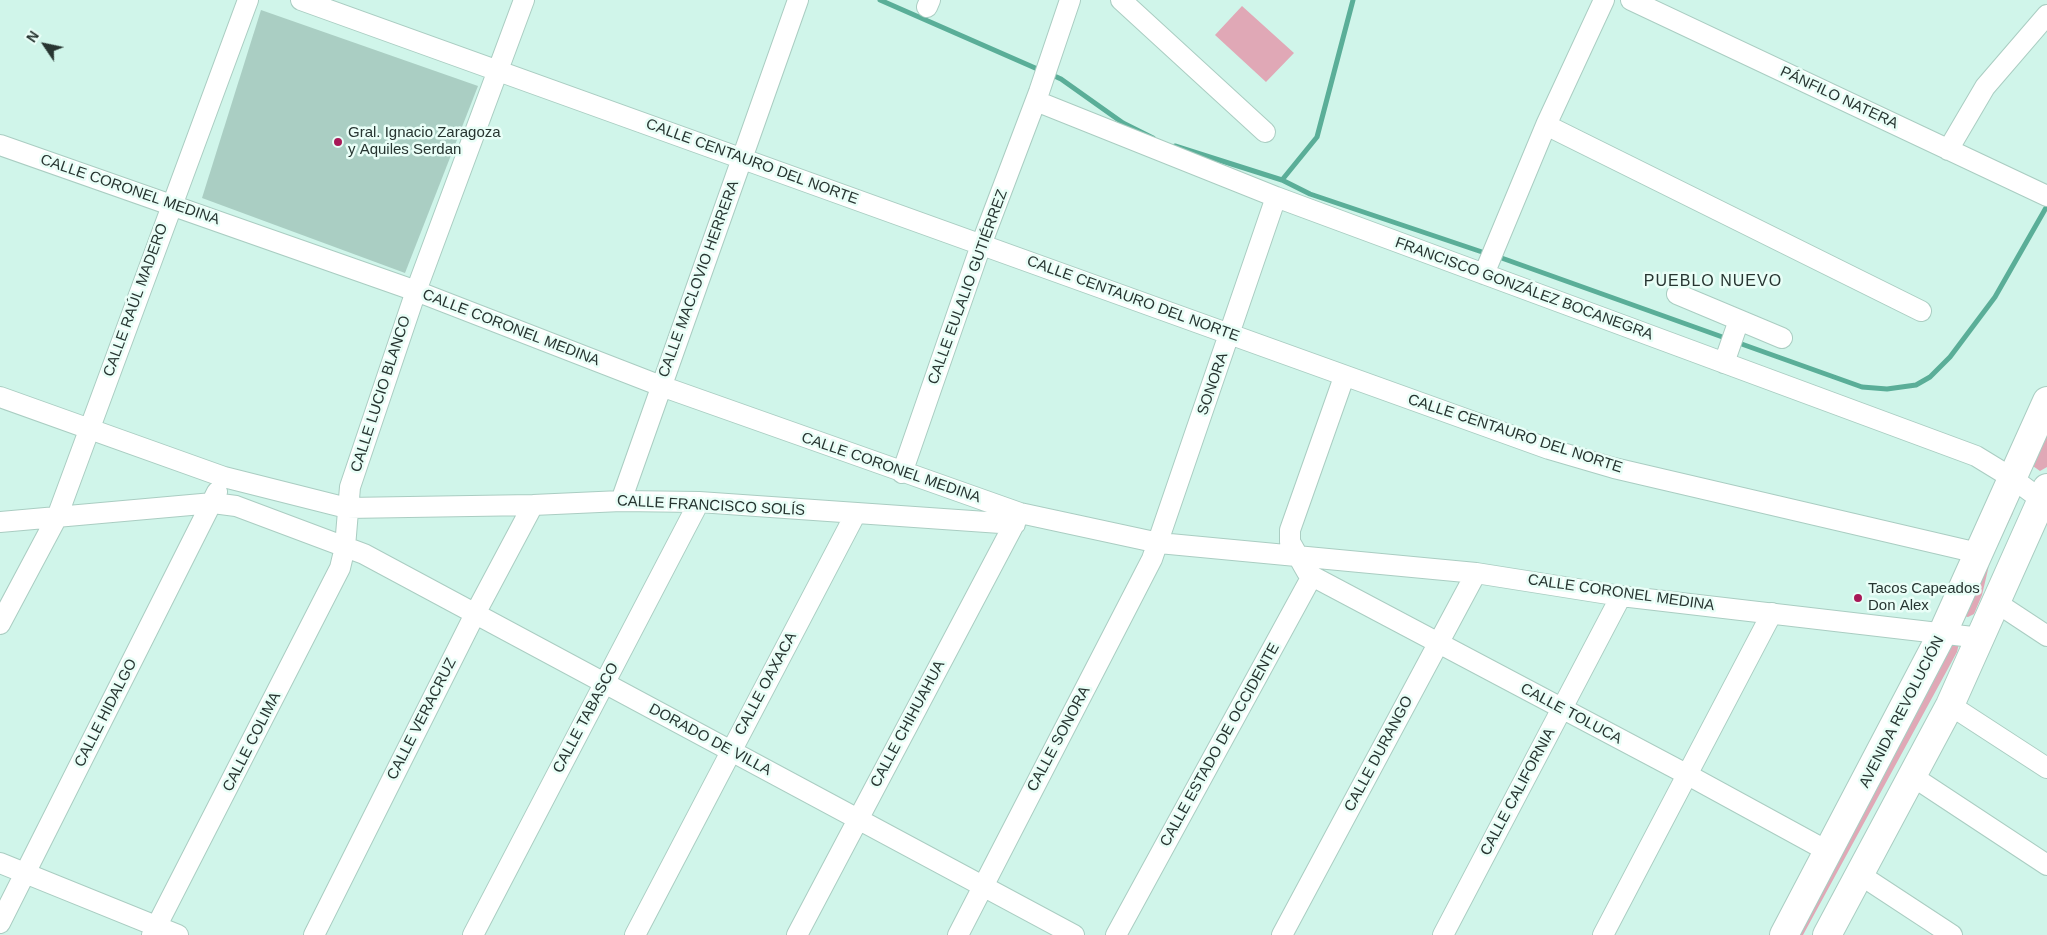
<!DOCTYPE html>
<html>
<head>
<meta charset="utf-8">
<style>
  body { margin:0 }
  #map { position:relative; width:2047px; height:935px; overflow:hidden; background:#d0f5ea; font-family:Helvetica,sans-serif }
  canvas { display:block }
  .north { position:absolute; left:20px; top:20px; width:50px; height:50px; -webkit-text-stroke:4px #e9fef7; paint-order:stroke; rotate:304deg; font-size:14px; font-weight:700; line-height:20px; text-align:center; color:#273531 }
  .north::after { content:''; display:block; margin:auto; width:18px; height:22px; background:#273531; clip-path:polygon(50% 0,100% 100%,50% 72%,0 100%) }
</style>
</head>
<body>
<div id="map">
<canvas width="2047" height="935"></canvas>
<div class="north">N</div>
</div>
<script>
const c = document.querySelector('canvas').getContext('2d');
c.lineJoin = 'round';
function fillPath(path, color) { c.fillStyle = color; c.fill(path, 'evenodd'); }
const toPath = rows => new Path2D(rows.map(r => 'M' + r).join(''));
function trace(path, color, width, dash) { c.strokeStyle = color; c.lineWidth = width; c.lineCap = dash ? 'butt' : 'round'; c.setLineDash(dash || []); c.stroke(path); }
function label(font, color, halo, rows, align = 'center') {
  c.font = font + ' Helvetica,sans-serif'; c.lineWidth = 5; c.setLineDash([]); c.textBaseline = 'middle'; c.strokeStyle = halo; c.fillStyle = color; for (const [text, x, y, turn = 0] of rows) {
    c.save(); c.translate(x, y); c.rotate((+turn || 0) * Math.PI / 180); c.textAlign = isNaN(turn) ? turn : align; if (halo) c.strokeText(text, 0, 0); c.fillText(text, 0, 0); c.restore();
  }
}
const green = toPath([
  [1242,6,1294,53,1266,82,1215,35],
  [2047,426,2047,467,2040,471,2030,464],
  [2014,504,2013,513,1990,561,1982,595,1974,614,1968,617,1963,616],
  [1946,643,1959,643,1957,652,1803,935,1788,935]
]);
const stream = toPath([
  [880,0,1042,71],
  [1050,74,1061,79,1123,123,1153,138],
  [1175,146,1282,180,1317,137,1353,0],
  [1282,180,1310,194,1488,254],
  [1496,256,1728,339],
  [1736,342,1862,387,1887,389,1916,385,1930,377,1950,357,1995,297,2047,206]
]);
const building = toPath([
  [261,10,478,86,405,273,202,198]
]);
const street = toPath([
  [301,0,1549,449,1614,468,1978,553],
  [1121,0,1265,132],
  [1631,0,2047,196],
  [927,7,930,0],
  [1036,101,1276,197,1976,456,2012,478,2047,504],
  [1546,125,1921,311],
  [0,145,416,291,661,386,1020,513,1159,543,1476,573,1621,596,1981,638],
  [1948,150,1985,87,2047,15],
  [1484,274,1546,125,1604,0],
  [1677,294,1782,338],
  [1724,363,1739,320],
  [0,397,224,477,347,508,533,505,621,501,699,502,1015,524],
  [902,473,981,245,1039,92,1070,0],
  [621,501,798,0],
  [0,522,213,503,236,506,364,554,1074,935],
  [1312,576,1688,775,1829,852],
  [1997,603,2047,636],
  [0,624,57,517,248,0],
  [1950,705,2047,768],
  [1912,776,2047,865],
  [0,863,178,935],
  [1859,874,1952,935],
  [0,923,217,492],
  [152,935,340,568,345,547,350,487,416,291,524,0],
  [314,935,476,612,533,505],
  [473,935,699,502],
  [635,935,856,513],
  [797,935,1020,513],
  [958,935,1152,559,1276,197],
  [1116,935,1312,576,1307,572,1290,542,1290,530,1344,377],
  [1282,935,1476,573],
  [1443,935,1621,596],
  [1603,935,1772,613]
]);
const secondary = toPath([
  [1784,935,1943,632,2047,401],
  [1827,935,1950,705,2047,488]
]);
const markers = [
  [338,142,5,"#a81857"],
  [1858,598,5,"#a81857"]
];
const streetNames = [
  ["PÁNFILO NATERA",1839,98,25],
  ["CALLE CENTAURO DEL NORTE",752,162,20],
  ["CALLE CORONEL MEDINA",130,190,19],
  ["CALLE MACLOVIO HERRERA",699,279,-70],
  ["CALLE EULALIO GUTIÉRREZ",968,287,-70],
  ["FRANCISCO GONZÁLEZ BOCANEGRA",1524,289,20],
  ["CALLE CENTAURO DEL NORTE",1133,299,20],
  ["CALLE RAÚL MADERO",136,300,-70],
  ["CALLE CORONEL MEDINA",511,328,21],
  ["SONORA",1213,384,-71],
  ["CALLE LUCIO BLANCO",381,394,-72],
  ["CALLE CENTAURO DEL NORTE",1515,434,18],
  ["CALLE CORONEL MEDINA",891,468,19],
  ["CALLE FRANCISCO SOLÍS",711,506,3],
  ["CALLE CORONEL MEDINA",1621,593,8],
  ["CALLE OAXACA",766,684,-62],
  ["AVENIDA REVOLUCIÓN",1902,712,-63],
  ["CALLE HIDALGO",106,713,-63],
  ["CALLE TOLUCA",1571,714,28],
  ["CALLE TABASCO",586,718,-62],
  ["CALLE VERACRUZ",422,719,-63],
  ["CALLE CHIHUAHUA",908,724,-62],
  ["CALLE SONORA",1059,739,-62],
  ["DORADO DE VILLA",710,740,28],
  ["CALLE COLIMA",252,742,-63],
  ["CALLE ESTADO DE OCCIDENTE",1220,745,-61],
  ["CALLE DURANGO",1379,754,-62],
  ["CALLE CALIFORNIA",1518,792,-62]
];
const poiNames = [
  ["Gral. Ignacio Zaragoza",348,133],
  ["y Aquiles Serdan",348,150],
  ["Tacos Capeados",1868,589],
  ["Don Alex",1868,606]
];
const neighbourhoodNames = [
  ["PUEBLO NUEVO",1713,282]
];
fillPath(green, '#e0a8b6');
trace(stream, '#5aae98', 5);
fillPath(building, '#aacec3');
trace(street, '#aacdc2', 22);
trace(secondary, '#aacdc2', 30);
trace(street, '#fff', 20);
trace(secondary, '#fff', 28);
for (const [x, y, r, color] of markers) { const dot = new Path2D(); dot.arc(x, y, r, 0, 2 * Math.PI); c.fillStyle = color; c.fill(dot); trace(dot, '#e9fef7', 2); }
label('15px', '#273531', '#e9fef7', streetNames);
label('15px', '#273531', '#e9fef7', poiNames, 'left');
c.letterSpacing = '1px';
label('16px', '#273531', '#e9fef7', neighbourhoodNames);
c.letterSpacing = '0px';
</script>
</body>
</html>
